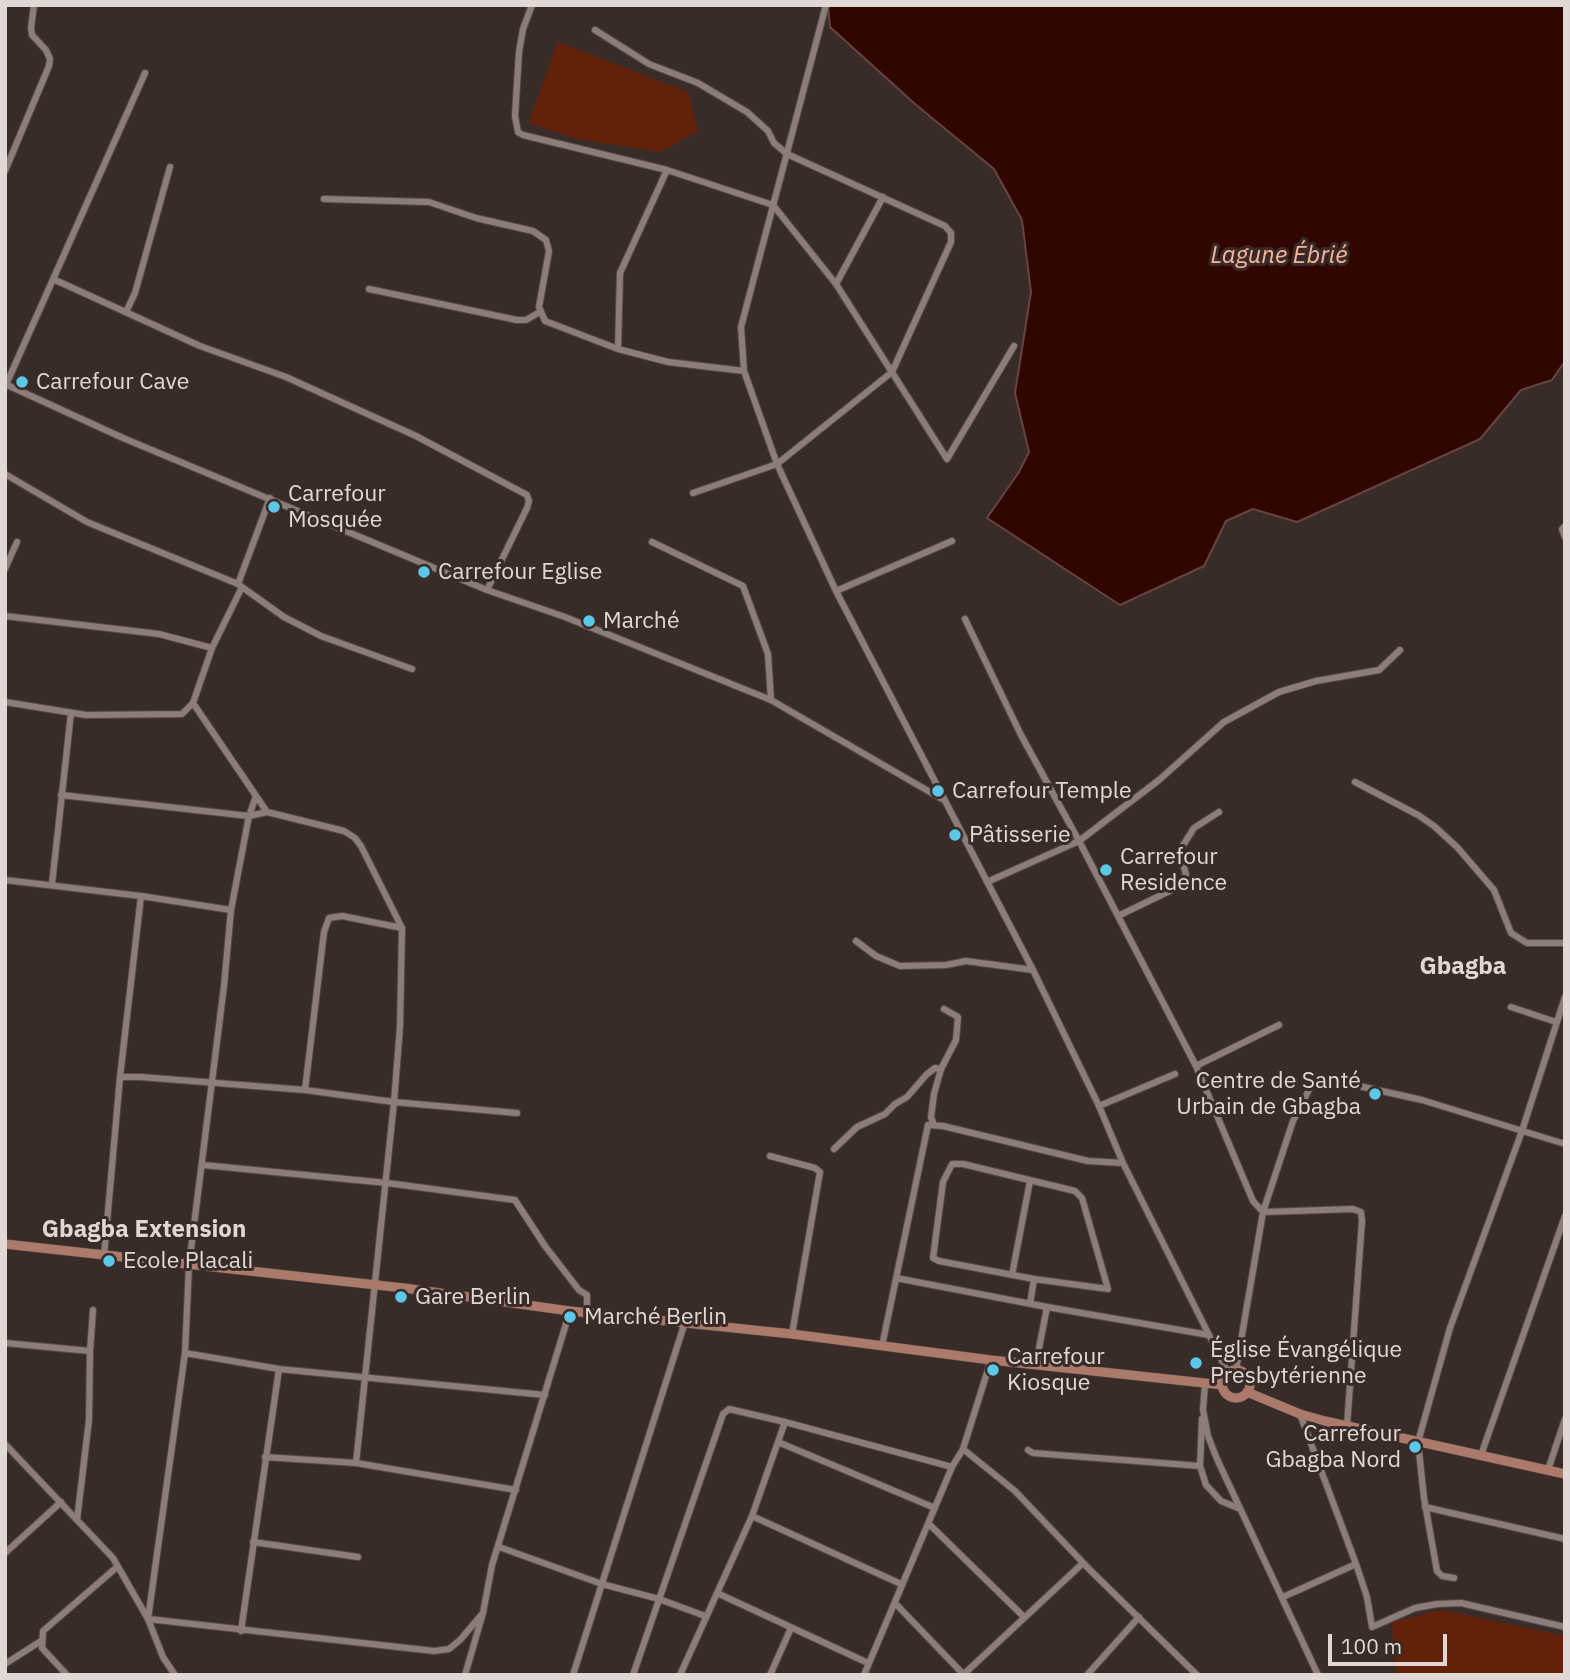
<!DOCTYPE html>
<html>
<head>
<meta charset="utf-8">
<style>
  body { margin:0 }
  #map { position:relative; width:1570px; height:1680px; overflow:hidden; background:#392c28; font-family:"IBM Plex Sans",sans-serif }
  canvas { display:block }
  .frame { position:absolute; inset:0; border:7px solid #e1d8d6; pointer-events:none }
  .scale { position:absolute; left:1328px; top:1634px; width:119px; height:32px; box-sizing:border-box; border:4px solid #e1d8d6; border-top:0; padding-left:9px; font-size:21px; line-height:24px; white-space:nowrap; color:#e1d8d6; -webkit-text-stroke:5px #392c28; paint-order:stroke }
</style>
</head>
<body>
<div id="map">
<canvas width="1570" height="1680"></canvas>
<div class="frame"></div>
<div class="scale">100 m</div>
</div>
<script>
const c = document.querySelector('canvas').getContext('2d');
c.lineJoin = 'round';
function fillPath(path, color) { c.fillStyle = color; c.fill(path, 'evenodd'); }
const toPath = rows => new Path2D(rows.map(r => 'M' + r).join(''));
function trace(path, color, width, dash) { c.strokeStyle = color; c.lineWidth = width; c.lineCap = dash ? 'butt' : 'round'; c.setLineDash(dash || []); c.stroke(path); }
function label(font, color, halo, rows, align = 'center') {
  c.font = font + ' "IBM Plex Sans",sans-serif'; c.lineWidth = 6; c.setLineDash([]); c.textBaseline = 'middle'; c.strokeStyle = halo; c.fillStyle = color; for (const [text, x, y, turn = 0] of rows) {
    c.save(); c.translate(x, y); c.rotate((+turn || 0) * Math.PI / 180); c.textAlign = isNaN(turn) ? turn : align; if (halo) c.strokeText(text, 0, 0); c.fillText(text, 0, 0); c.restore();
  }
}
const green = toPath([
  [558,42,688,92,698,131,660,152,577,139,529,123],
  [1441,1610,1565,1636,1565,1675,1396,1675,1392,1622]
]);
const water = toPath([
  [828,5,1565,5,1565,361,1552,380,1521,390,1480,439,1297,522,1253,509,1226,521,1204,566,1120,605,987,518,1019,472,1029,452,1015,393,1031,292,1022,220,994,169,915,104,830,27,828,5]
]);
const street = toPath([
  [532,5,523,29,519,52,515,116,518,132,523,135,667,170,773,205,836,284,947,459,1014,346],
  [826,5,741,327,744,371,777,464,836,591,1033,970,1099,1106,1123,1163,1228,1373],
  [595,30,649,64,698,83,747,112,768,131,774,143,787,154,945,226,951,233,951,242,892,372,777,464,693,493],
  [5,171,49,66,50,59,46,50,32,35,31,28,34,5],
  [324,199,429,202,476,218,533,231,546,240,549,251,539,307,545,321,618,349,668,362,744,371],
  [53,279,200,346,286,377,416,436,527,495,529,501,527,508,487,590],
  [836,284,883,197],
  [369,289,517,320,526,320,540,312],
  [126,312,135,293,170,167],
  [618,349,620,273,667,170],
  [5,384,123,438,487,590,565,617,771,700,942,799],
  [5,387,145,73],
  [5,474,87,522,238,584],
  [1565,526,1562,529,1565,537],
  [652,542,743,586,768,654,771,700],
  [5,569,17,542],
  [242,587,284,617,321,636,412,669],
  [836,591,952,541],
  [5,616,159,634,212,648],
  [965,619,1021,735,1079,841,1196,1066,1253,1201,1263,1212],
  [5,702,86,715,182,714,193,703,212,648,242,587,238,584,270,498],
  [193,703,267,812],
  [1355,782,1418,815,1434,826,1457,847,1494,890,1511,933,1527,943,1565,943],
  [61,795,249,816,267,812,344,831,355,838,361,846,402,928,400,1027,394,1102,356,1463],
  [256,796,249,816,231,910,224,986,189,1265,185,1353,148,1619,434,1651,449,1649,460,1640,483,1613],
  [5,880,141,896,231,910],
  [987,882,1079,841,1159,780,1224,722,1279,692,1316,681,1379,670,1400,650],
  [52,884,71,713],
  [1118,916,1180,886,1186,875,1181,855,1182,847,1194,828,1219,812],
  [856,941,876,956,900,966,946,965,966,961,1033,970],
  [1511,1007,1556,1022],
  [1196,1066,1279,1025],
  [941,1069,956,1040,958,1017,944,1009],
  [120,1077,141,896],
  [305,1090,324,932,329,918,342,916,402,928],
  [1099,1106,1175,1074],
  [834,1149,857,1127,885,1114,895,1104,907,1097,927,1074,935,1068,941,1069,934,1094,931,1117,934,1125],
  [770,1156,815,1168,820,1172,792,1334],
  [203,1165,387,1183,515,1200,545,1246,579,1290,587,1295,587,1313],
  [1263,1212,1353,1209,1361,1212,1362,1221,1347,1426],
  [104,1256,120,1077,141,1077,305,1090,394,1102,517,1113],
  [1012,1275,1030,1181],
  [896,1278,1047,1307,1209,1335],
  [1030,1304,1034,1279,1108,1289,1082,1198,1075,1191,963,1164,952,1164,943,1182,933,1258,939,1261,1034,1279],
  [5,1343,90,1351],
  [882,1346,928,1125,943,1126,1088,1161,1123,1163],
  [185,1353,279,1369,545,1395],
  [1036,1364,1047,1307],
  [1236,1370,1263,1212,1293,1121,1314,1080,1328,1079,1422,1100,1565,1144],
  [1205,1384,1203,1410,1208,1436,1217,1459,1318,1675],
  [1300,1414,1356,1564,1367,1597,1372,1627,1415,1608,1437,1604,1461,1603,1565,1627],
  [1202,1419,1200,1466,1206,1485,1221,1501,1238,1508],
  [778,1442,935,1508],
  [5,1444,113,1558,148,1619,163,1657,175,1675],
  [963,1449,1015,1491,1090,1570,1197,1675],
  [1028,1450,1033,1453,1200,1466],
  [1481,1455,1565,1216],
  [265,1457,356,1463,516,1490],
  [1548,1470,1565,1419],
  [1425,1507,1565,1539],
  [752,1516,901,1584],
  [77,1520,89,1420,90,1351,93,1310],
  [930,1525,1024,1617],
  [253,1542,358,1557],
  [499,1547,602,1584,659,1599,705,1616],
  [5,1553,61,1502],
  [1454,1578,1442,1576,1437,1571,1424,1498,1418,1442,1450,1328,1522,1131,1565,997],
  [717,1593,868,1663],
  [1283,1597,1356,1564],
  [895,1603,964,1675],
  [241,1631,279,1369],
  [5,1664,41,1641],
  [964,1674,1083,1563],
  [67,1675,42,1648,43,1631,117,1567],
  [465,1675,483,1613,492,1565,570,1311],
  [573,1675,685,1322],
  [633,1675,723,1414,729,1409,785,1422],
  [680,1675,752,1516,785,1422,952,1467],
  [770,1675,791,1628],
  [864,1675,952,1467,963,1449,991,1360],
  [1087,1675,1139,1617]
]);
const secondary = toPath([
  [5,1244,404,1288,570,1311,792,1334,991,1360,1223,1385],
  '1222 1384a14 14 0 1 1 28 0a14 14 0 1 1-28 0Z',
  [1247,1392,1300,1414,1325,1421,1565,1474]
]);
const markers = [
  [22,382,7,"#5ac8e6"],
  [274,507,7,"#5ac8e6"],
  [424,572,7,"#5ac8e6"],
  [589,621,7,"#5ac8e6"],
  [938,791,7,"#5ac8e6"],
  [955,835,7,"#5ac8e6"],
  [1106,870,7,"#5ac8e6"],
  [1375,1094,7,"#5ac8e6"],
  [109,1261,7,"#5ac8e6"],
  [401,1297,7,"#5ac8e6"],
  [570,1317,7,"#5ac8e6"],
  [1196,1363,7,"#5ac8e6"],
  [993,1370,7,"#5ac8e6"],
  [1415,1447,7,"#5ac8e6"]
];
const poiNames = [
  ["Carrefour Cave",36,382],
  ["Carrefour",288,494],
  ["Mosquée",288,520],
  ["Carrefour Eglise",438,572],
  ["Marché",603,621],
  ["Carrefour Temple",952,791],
  ["Pâtisserie",969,835],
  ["Carrefour",1120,857],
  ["Residence",1120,883],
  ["Centre de Santé",1361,1081,"right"],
  ["Urbain de Gbagba",1361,1107,"right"],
  ["Ecole Placali",123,1261],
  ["Gare Berlin",415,1297],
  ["Marché Berlin",584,1317],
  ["Église Évangélique",1210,1350],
  ["Presbytérienne",1210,1376],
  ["Carrefour",1007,1357],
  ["Kiosque",1007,1383],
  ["Carrefour",1401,1434,"right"],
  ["Gbagba Nord",1401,1460,"right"]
];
const waterNames = [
  ["Lagune Ébrié",1279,256]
];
const neighbourhoodNames = [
  ["Gbagba",1463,967],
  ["Gbagba Extension",144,1230]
];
fillPath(green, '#642109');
fillPath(water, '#310600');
trace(water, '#664540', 2);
trace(street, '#564b48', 8);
trace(secondary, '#564b48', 10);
trace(street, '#8c7d78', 6);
trace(secondary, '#ac7a6a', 9);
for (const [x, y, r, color] of markers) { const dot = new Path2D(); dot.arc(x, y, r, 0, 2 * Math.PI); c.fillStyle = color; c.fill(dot); trace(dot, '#392c28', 2.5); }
label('23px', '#e1d8d6', '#392c28', poiNames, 'left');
label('italic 24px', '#fdb49d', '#392c28', waterNames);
label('bold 24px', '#e1d8d6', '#392c28', neighbourhoodNames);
</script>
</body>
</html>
